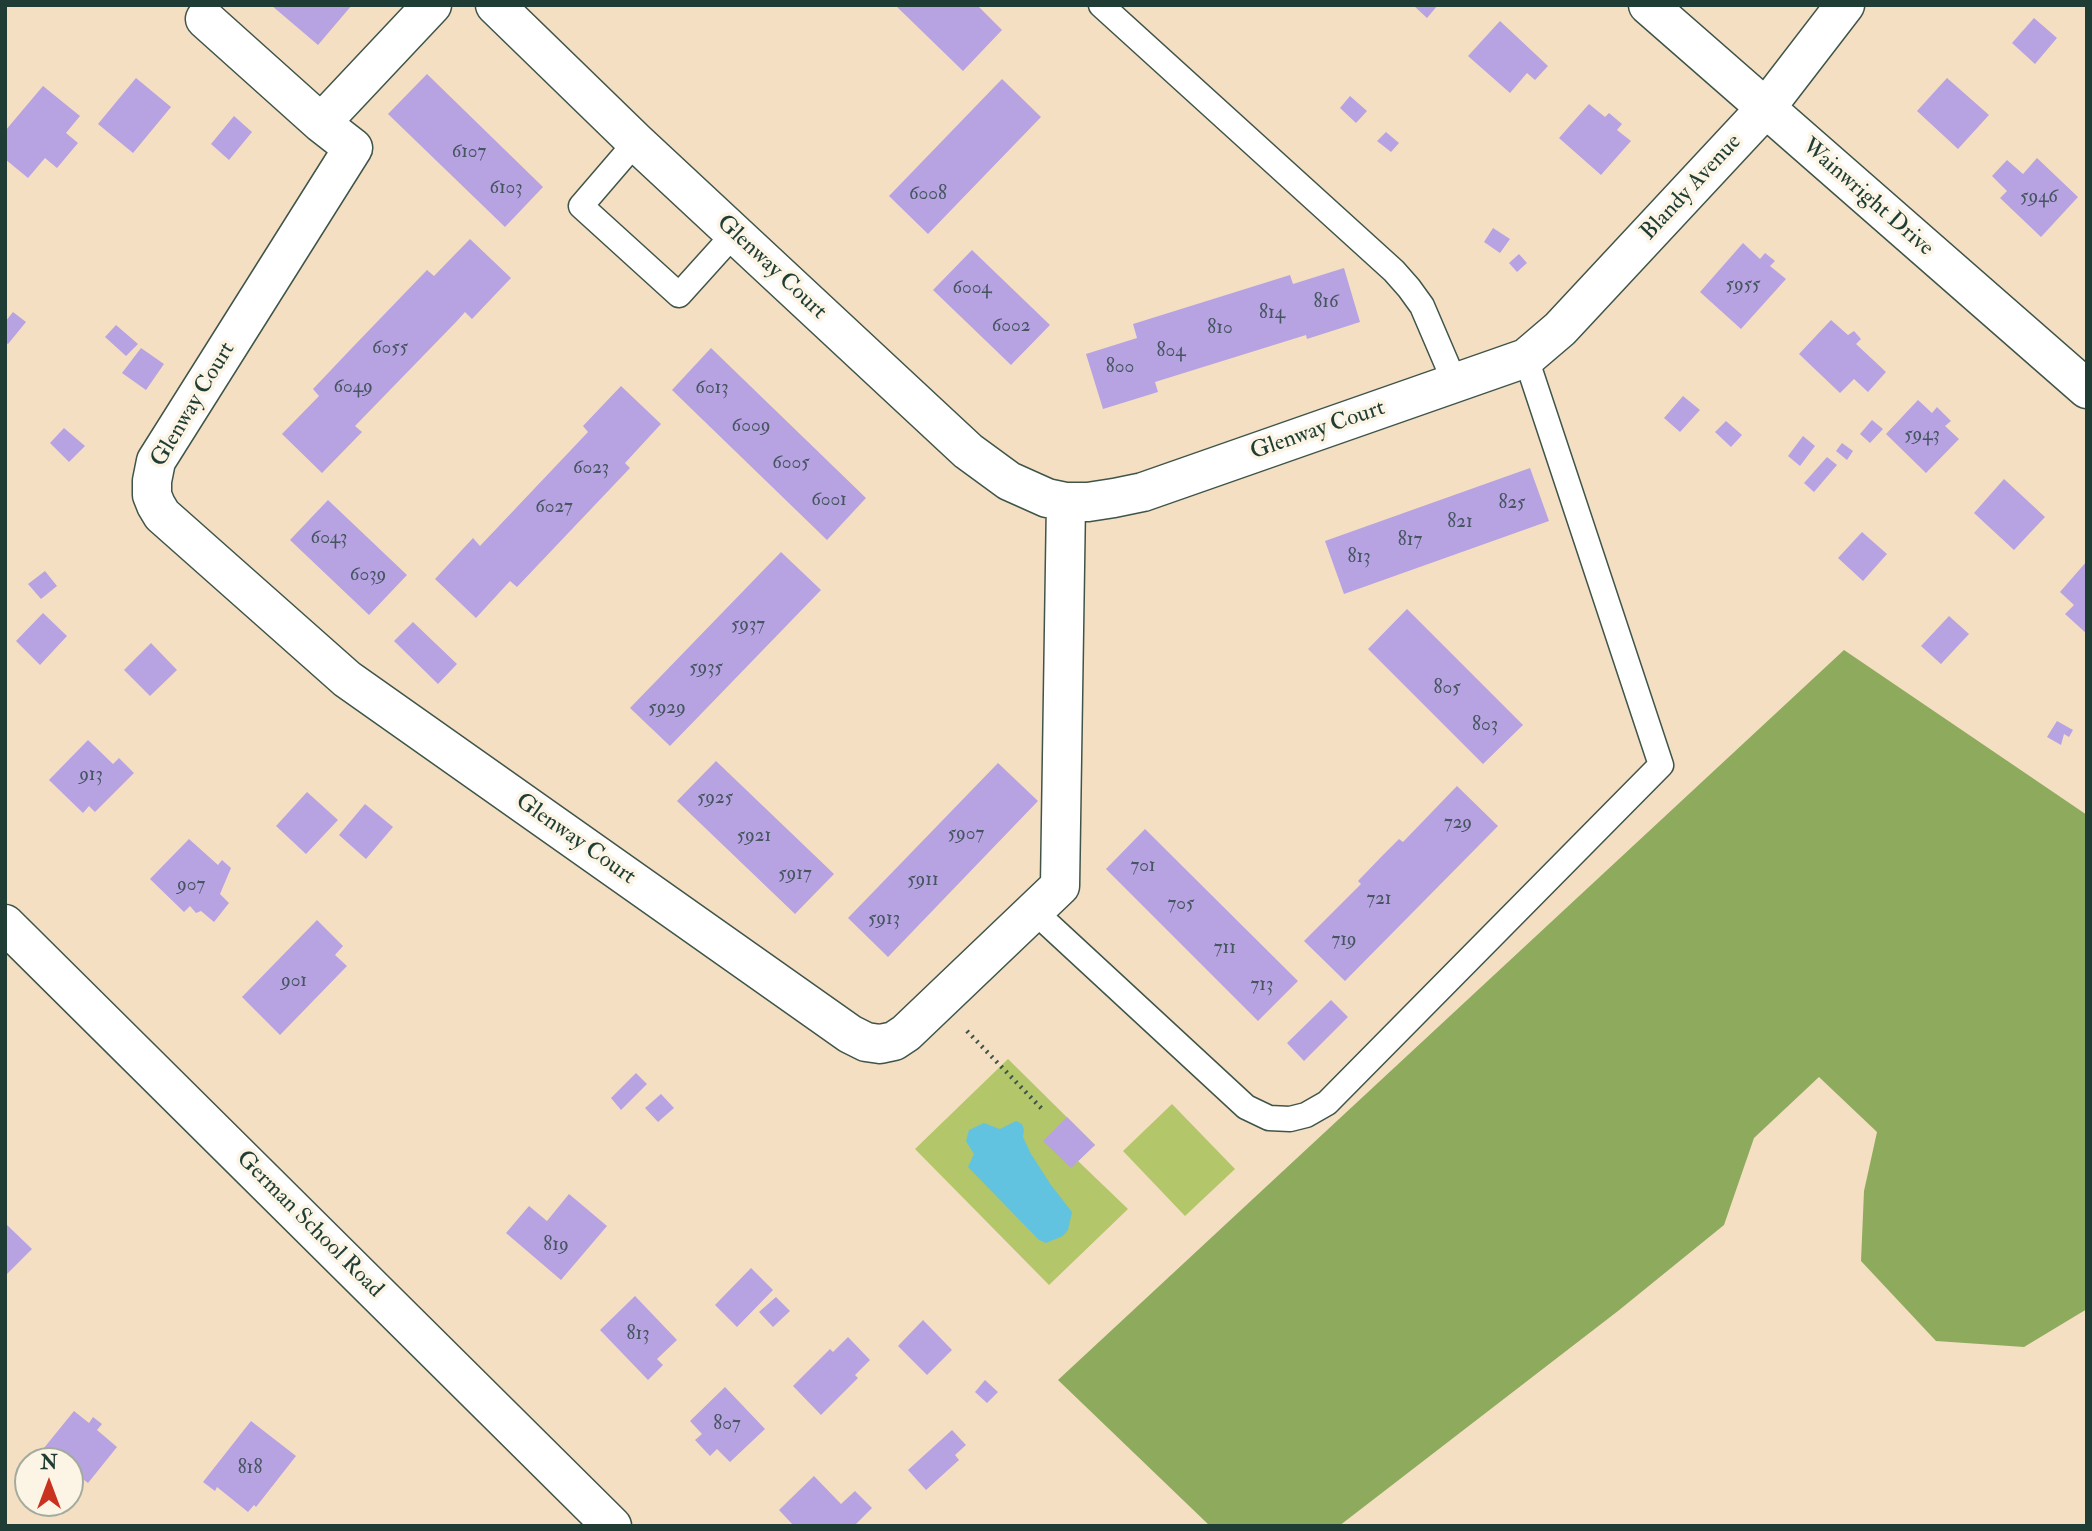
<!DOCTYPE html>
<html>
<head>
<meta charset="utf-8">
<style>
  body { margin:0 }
  #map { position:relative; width:2092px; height:1531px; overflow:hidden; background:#f4dfc3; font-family:"IM FELL Double Pica",serif }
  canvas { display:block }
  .frame { position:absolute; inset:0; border:7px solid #1f3d34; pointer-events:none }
  .north { position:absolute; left:14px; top:1447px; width:70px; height:70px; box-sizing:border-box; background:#fcf5e5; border:2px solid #a4ab9e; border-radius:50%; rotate:0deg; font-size:19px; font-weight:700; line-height:28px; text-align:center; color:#1f3d34 }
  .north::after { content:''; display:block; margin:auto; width:24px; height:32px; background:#c8321e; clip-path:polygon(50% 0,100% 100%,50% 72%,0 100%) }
</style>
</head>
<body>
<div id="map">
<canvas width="2092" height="1531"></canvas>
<div class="frame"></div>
<div class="north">N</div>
</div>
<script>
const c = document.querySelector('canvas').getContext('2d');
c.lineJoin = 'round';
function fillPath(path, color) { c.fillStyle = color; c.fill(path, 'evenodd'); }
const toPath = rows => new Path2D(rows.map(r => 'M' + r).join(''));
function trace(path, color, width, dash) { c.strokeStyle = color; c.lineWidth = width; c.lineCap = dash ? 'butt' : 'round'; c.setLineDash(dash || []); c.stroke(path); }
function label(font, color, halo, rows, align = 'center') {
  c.font = font + ' "IM FELL Double Pica",serif'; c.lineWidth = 7; c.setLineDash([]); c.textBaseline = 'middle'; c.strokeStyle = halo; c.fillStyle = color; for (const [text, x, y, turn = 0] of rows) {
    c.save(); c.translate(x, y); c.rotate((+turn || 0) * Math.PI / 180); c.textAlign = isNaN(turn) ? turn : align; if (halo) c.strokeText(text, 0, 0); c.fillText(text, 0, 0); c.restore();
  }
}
const green = toPath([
  [1008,1059,1095,1145,1078,1161,1128,1209,1049,1285,915,1149],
  [1172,1104,1235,1169,1185,1216,1123,1151]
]);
const forest = toPath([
  [1844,650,2087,815,2087,1309,2024,1347,1936,1341,1861,1261,1864,1191,1877,1132,1819,1077,1754,1138,1724,1225,1618,1311,1339,1526,1210,1526,1058,1380]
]);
const water = toPath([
  [1016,1121,1022,1124,1024,1130,1023,1137,1031,1154,1051,1185,1072,1212,1068,1230,1063,1236,1046,1243,1039,1240,968,1167,974,1154,966,1141,969,1130,984,1123,1000,1129]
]);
const building = toPath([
  [271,5,352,5,318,45],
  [895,5,977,5,1002,30,963,71],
  [1413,5,1438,5,1427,18],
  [2034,18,2057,38,2035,64,2012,43],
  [1500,21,1548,66,1535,80,1527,73,1510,93,1468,56],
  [427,74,543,187,505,227,388,114],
  [136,78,171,107,133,153,98,124],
  [1947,78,1989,115,1958,149,1917,111],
  [1002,79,1041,117,928,234,889,196],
  [43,86,80,116,66,133,78,143,57,168,45,158,28,178,5,159,5,131],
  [1350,96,1367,111,1356,123,1340,108],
  [1589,104,1605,117,1609,113,1622,124,1617,130,1631,141,1601,175,1559,138],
  [234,116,252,132,229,160,211,144],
  [1386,132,1399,143,1391,152,1377,141],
  [2037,158,2078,197,2041,237,2000,198,2007,191,1992,176,2007,160,2023,174],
  [1493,228,1510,239,1500,253,1484,242],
  [470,239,511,278,472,319,465,312,456,322,355,426,362,432,322,473,282,434,319,396,313,389,350,350,427,270,434,276],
  [1743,243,1760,259,1765,253,1775,261,1770,266,1786,279,1741,329,1700,292],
  [972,250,1050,325,1011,365,933,290],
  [1519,254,1527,263,1517,272,1509,263],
  [1344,268,1360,322,1307,339,1306,335,1155,382,1158,392,1103,409,1086,354,1137,338,1133,324,1290,275,1293,284],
  [13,312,26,322,8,344,5,342,5,322],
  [1831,320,1848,335,1854,331,1861,339,1856,344,1886,372,1868,392,1854,379,1840,393,1799,354],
  [116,325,138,344,126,356,105,337],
  [141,348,164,364,146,390,122,373],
  [711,348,866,498,827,540,672,390],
  [621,386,661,424,625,463,630,468,517,587,510,581,476,618,435,579,473,538,480,546,588,432,583,426],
  [1683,396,1700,410,1680,432,1664,418],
  [1918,400,1932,413,1937,407,1951,421,1945,426,1959,439,1926,473,1886,434],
  [1872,420,1883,429,1870,443,1860,434],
  [1726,421,1742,435,1731,447,1715,432],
  [64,428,85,446,69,462,50,443],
  [1803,436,1815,446,1800,466,1788,456],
  [1842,443,1853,451,1847,460,1836,451],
  [1827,457,1837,465,1814,492,1804,483],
  [1530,468,1549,521,1344,594,1325,541],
  [2004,479,2045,517,2014,550,1974,513],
  [328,500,407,575,369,615,290,540],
  [1862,532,1887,554,1863,581,1838,558],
  [781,552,821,590,670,746,630,708],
  [2087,561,2087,634,2065,614,2074,605,2060,592],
  [45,571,57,586,41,599,28,584],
  [1407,609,1523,725,1483,764,1368,649],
  [43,613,67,636,40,665,16,641],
  [1949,616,1969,634,1941,664,1921,646],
  [413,622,457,664,438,684,394,641],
  [151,643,177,670,150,696,124,670],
  [2057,721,2073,730,2069,737,2064,734,2061,745,2047,737],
  [88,740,113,764,119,758,134,773,95,812,89,806,83,813,49,780],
  [716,761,834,874,795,914,677,801],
  [998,763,1038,801,888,957,848,918],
  [1457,786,1498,826,1345,981,1304,941,1361,884,1358,881,1384,854,1399,839,1403,842],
  [307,792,338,820,306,854,276,826],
  [365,804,393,827,366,859,339,835],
  [1145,829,1298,981,1258,1021,1106,869],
  [189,839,218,865,222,860,231,868,220,894,229,903,214,922,201,911,196,913,190,906,184,912,150,879],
  [317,920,343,946,335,955,347,966,280,1035,242,997],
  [1331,1000,1348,1017,1304,1061,1287,1043],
  [636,1073,647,1084,621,1110,611,1098],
  [661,1094,674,1108,658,1122,645,1108],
  [1067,1117,1095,1145,1071,1168,1043,1141],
  [569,1194,607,1226,561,1280,506,1233,529,1206,547,1221],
  [7,1225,32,1249,5,1276,5,1227],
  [751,1268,773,1290,737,1327,715,1305],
  [635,1296,677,1340,657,1359,663,1365,648,1380,600,1330],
  [776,1297,790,1311,773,1327,759,1312],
  [923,1320,952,1350,927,1375,898,1346],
  [848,1337,870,1360,855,1375,858,1378,821,1415,793,1386,830,1349,833,1352],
  [985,1380,998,1392,987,1403,975,1392],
  [725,1387,765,1429,730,1462,717,1449,710,1456,695,1440,702,1434,690,1421],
  [74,1411,89,1423,93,1417,102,1424,97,1430,117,1447,88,1483,75,1473,70,1479,70,1461,54,1461,56,1458,44,1448],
  [251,1421,296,1456,256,1507,254,1505,248,1512,217,1487,215,1491,203,1482],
  [952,1430,966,1445,955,1455,959,1460,926,1490,908,1470],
  [814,1476,841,1504,855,1491,872,1508,854,1526,794,1526,779,1510]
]);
const path = toPath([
  [967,1031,1043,1110]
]);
const lane = toPath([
  [1101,5,1394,271,1409,288,1422,306,1455,383],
  [636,142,581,206,679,295,734,234],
  [1034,911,1246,1107,1269,1118,1290,1119,1306,1115,1327,1103,1661,765,1526,358]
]);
const street = toPath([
  [495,5,636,142,968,451,1009,481,1047,498,1066,502,1088,502,1114,498,1143,492,1526,358,1560,329,1765,109,1845,5],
  [1648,5,2087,389],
  [205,19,321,123,353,148,156,461,152,481,152,495,156,505,162,515,347,679,850,1034,866,1042,880,1044,894,1041,906,1033,1060,886,1066,502],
  [321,123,432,5]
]);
const secondary = toPath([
  [5,924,612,1526]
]);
const numberNames = [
  ["6107",469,153],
  ["6103",506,189],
  ["6008",928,195],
  ["5946",2039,198],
  ["5955",1743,286],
  ["6004",972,289],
  ["816",1326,303],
  ["814",1272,314],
  ["6002",1011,327],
  ["810",1220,329],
  ["6055",390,349],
  ["804",1171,352],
  ["800",1120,368],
  ["6049",353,388],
  ["6013",712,389],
  ["6009",751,427],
  ["5943",1922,436],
  ["6005",791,464],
  ["6023",591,469],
  ["6001",829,501],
  ["825",1512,504],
  ["6027",554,508],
  ["821",1460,523],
  ["6043",329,539],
  ["817",1410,541],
  ["813",1359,558],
  ["6039",368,576],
  ["5937",748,626],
  ["5935",706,669],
  ["805",1447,689],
  ["5929",667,709],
  ["803",1485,726],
  ["913",91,776],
  ["5925",715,799],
  ["729",1458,824],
  ["5907",966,835],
  ["5921",754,837],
  ["701",1143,867],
  ["5917",795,875],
  ["5911",923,881],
  ["907",191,886],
  ["721",1379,900],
  ["705",1181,905],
  ["5913",884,920],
  ["719",1344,941],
  ["711",1225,949],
  ["901",294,982],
  ["713",1262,986],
  ["819",556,1246],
  ["813",638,1335],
  ["807",727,1425],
  ["818",250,1469]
];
const streetNames = [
  ["Blandy Avenue",1692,188,-47],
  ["Wainwright Drive",1867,198,41],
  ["Glenway Court",771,268,43],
  ["Glenway Court",194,405,-59],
  ["Glenway Court",1318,431,-19],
  ["Glenway Court",575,840,35],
  ["German School Road",309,1225,45]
];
fillPath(green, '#b3c669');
fillPath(forest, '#8eab5d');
fillPath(water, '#62c3e0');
fillPath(building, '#b7a2e2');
trace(lane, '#3f5549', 27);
trace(street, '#3f5549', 41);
trace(secondary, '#3f5549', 41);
trace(path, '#3f5549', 4.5, [2, 5]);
trace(lane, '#fff', 24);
trace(street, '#fff', 38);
trace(secondary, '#fff', 38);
label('19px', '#455660', null, numberNames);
label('23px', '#1f3d34', '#fcf5e5', streetNames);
</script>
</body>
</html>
